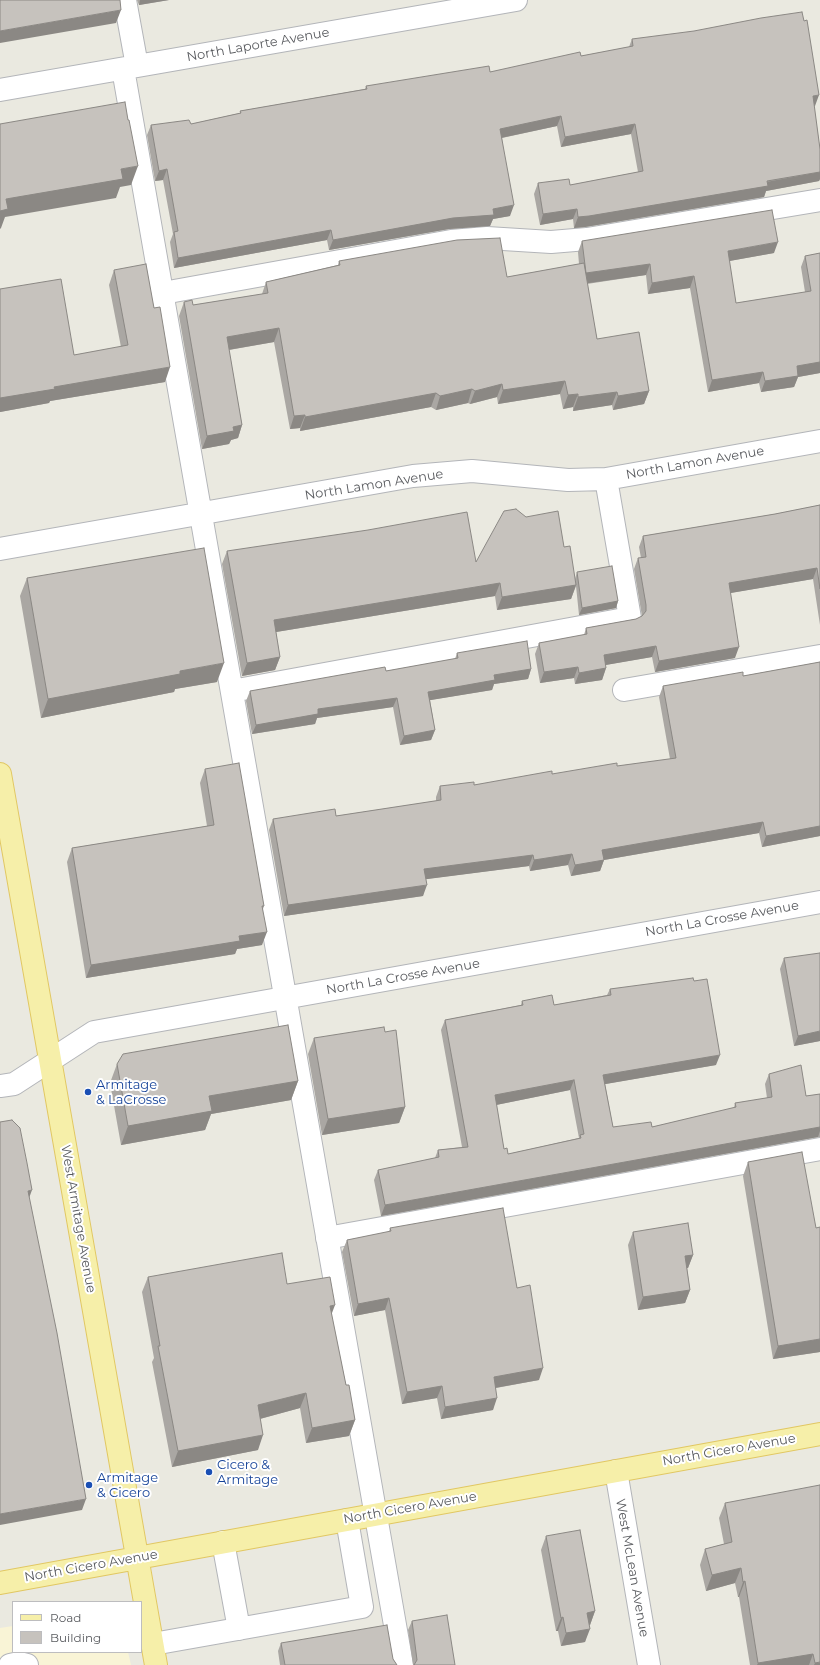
<!DOCTYPE html>
<html>
<head>
<meta charset="utf-8">
<style>
  body { margin:0 }
  #map { position:relative; width:820px; height:1665px; overflow:hidden; background:#eae9e0; font-family:Montserrat,sans-serif }
  canvas { display:block }
  .legend { position:absolute; left:12px; top:1601px; width:130px; height:52px; box-sizing:border-box; background:#fff; border:1px solid #bdbdbf; margin:0; padding:5px 7px; list-style:none; font-size:12px; color:#595b5f }
  .legend li { display:flex; align-items:center; gap:8px; height:20px }
  .legend b { width:20px; border:1px solid #bdbdbf }
</style>
</head>
<body>
<div id="map">
<canvas width="820" height="1665"></canvas>
<ul class="legend">
<li><b style="height:5px;background:#f6efa9"></b>Road</li>
<li><b style="height:11px;background:#c6c2bd"></b>Building</li>
</ul>
</div>
<script>
const c = document.querySelector('canvas').getContext('2d');
c.lineJoin = 'round';
function fillPath(path, color) { c.fillStyle = color; c.fill(path, 'evenodd'); }
const toPath = rows => new Path2D(rows.map(r => 'M' + r).join(''));
function trace(path, color, width, dash) { c.strokeStyle = color; c.lineWidth = width; c.lineCap = dash ? 'butt' : 'round'; c.setLineDash(dash || []); c.stroke(path); }
function label(font, color, halo, rows, align = 'center') {
  c.font = font + ' Montserrat,sans-serif'; c.lineWidth = 4; c.setLineDash([]); c.textBaseline = 'middle'; c.strokeStyle = halo; c.fillStyle = color; for (const [text, x, y, turn = 0] of rows) {
    c.save(); c.translate(x, y); c.rotate((+turn || 0) * Math.PI / 180); c.textAlign = isNaN(turn) ? turn : align; if (halo) c.strokeText(text, 0, 0); c.fillText(text, 0, 0); c.restore();
  }
}
const commercial = toPath([
  [13,1626,13,1652,128,1652,131,1665,0,1665,0,1628]
]);
const minor = toPath([
  [125,0,137,66],
  [123,69,402,1665],
  [0,90,516,0],
  [163,293,451,241,487,238,551,242,587,239,820,200],
  [0,549,413,476,472,471,568,480,606,479,820,441],
  [624,690,820,656],
  [232,691,630,618,606,479],
  [0,1086,14,1084,94,1032,820,902],
  [327,1238,820,1149],
  [616,1471,649,1665],
  [223,1542,239,1629],
  [153,1644,362,1607,347,1520],
  [10,1665,19,1663,27,1665]
]);
const major = toPath([
  [0,774,156,1665],
  [0,1583,820,1434]
]);
const wall = toPath([
  [137,0,169,0,139,5],
  [632,39,815,106,814,106,820,149,820,179,819,181,766,191,764,197,585,227,574,228,573,219,540,225,534,194,538,183,570,185,638,172,631,134,561,147,557,126,502,138,510,216,493,219,490,226,449,229,329,250,327,240,174,268,170,242,173,234,163,180,155,181,147,135,151,125,191,124,240,113,240,111,365,89,366,86,490,72,581,56,629,47],
  [582,241,774,253,729,261,736,303,805,292,801,267,805,256,820,253,820,373,798,377,794,387,761,392,759,383,708,392,690,288,648,294,646,275,587,284,597,339,649,391,644,404,613,410,612,405,573,411,573,407,563,409,560,394,498,404,497,397,470,404,468,403,436,410,431,407,300,431,300,428,290,429,274,342,229,350,242,425,238,438,231,440,229,444,202,449,179,316,184,302,193,305,262,294,266,282,338,265,339,261,507,277,579,264,578,252],
  [114,270,165,382,50,401,49,403,0,412,0,289,74,355,121,347,109,285],
  [820,505,820,625,813,579,730,593,735,658,655,672,652,657,605,665,606,668,602,680,575,684,574,678,540,683,535,654,539,643,584,635,586,628,636,619,642,616,634,569,638,558,641,558,639,547,643,536,775,514],
  [564,547,575,579,577,572,618,601,616,608,579,615,576,586,571,599,497,610,495,596,276,632,280,657,275,670,242,676,222,564,227,551,476,562],
  [27,578,217,682,175,689,174,692,41,718,20,596],
  [457,653,531,669,528,679,494,684,492,690,430,700,435,730,431,740,400,745,393,707,317,718,315,724,252,734,246,701,250,691,386,671,455,659],
  [820,662,820,836,762,847,759,833,604,860,600,871,571,876,568,865,530,871,529,866,426,879,423,896,284,916,269,830,273,819,336,816,436,801,436,797,440,786,474,785,617,766,670,759,659,697,663,686,743,676],
  [205,769,264,906,263,909,262,945,237,949,235,954,86,978,67,862,72,848,207,826,200,783],
  [784,958,820,1041,794,1046,780,969],
  [694,981,716,1065,605,1084,613,1127,652,1127,734,1108,735,1103,767,1098,765,1084,769,1074,806,1096,820,1094,820,1137,818,1137,381,1216,374,1180,378,1170,435,1158,438,1150,462,1147,441,1030,445,1020,521,1005,522,1001,554,1005,607,995,610,989],
  [570,1090,579,1138,508,1154,504,1149,496,1105],
  [385,1032,405,1107,399,1123,322,1135,308,1054,314,1038],
  [117,1064,298,1081,291,1100,211,1114,205,1130,121,1145,110,1083],
  [748,1162,820,1352,773,1359,743,1176],
  [390,1228,517,1288,539,1380,496,1388,493,1410,441,1419,437,1398,402,1404,385,1310,354,1316,342,1252,347,1240,389,1232],
  [633,1232,693,1255,688,1268,687,1268,690,1290,685,1303,638,1310,628,1245],
  [148,1277,287,1284,331,1314,346,1385,355,1420,349,1436,306,1443,300,1408,260,1419,258,1450,172,1467,152,1362,154,1358,142,1292],
  [725,1503,820,1665,750,1665,739,1597,738,1597,735,1583,706,1591,700,1565,705,1549,724,1544,719,1518],
  [546,1536,595,1611,590,1625,589,1625,585,1642,561,1646,558,1631,556,1631,541,1550],
  [412,1621,455,1665,413,1665,408,1630],
  [281,1643,393,1659,397,1665,280,1665,278,1651]
]);
const shadedWall = toPath([
  [140,0,169,0,139,5],
  [121,10,116,23,0,43,0,31],
  [819,95,815,106,809,107,813,96],
  [561,116,557,126,496,139,500,129],
  [635,124,631,134,561,147,565,137],
  [138,166,131,185,120,187,116,198,5,217,1,228,0,229,0,211,6,199,121,169],
  [167,169,163,180,155,181,159,171],
  [820,172,820,179,819,181,766,191,764,197,585,227,574,228,578,217],
  [514,205,510,216,493,219,490,226,449,229,329,250,333,240],
  [577,209,573,219,540,225,543,214],
  [331,230,327,240,174,268,178,258],
  [778,242,774,253,724,262,728,251],
  [650,264,646,275,582,284,586,273],
  [694,276,690,288,648,294,652,283],
  [279,328,274,342,222,351,227,337],
  [820,362,820,373,798,377,794,387,761,392,765,381,797,366],
  [170,367,165,382,50,401,49,403,0,412,0,398,54,387],
  [763,372,759,383,708,392,712,380],
  [565,381,560,394,498,404,503,390],
  [502,384,497,397,470,404,475,391],
  [472,389,468,403,436,410,440,396],
  [649,391,644,404,613,410,618,396],
  [617,392,612,405,573,411,578,397],
  [436,393,431,407,300,431,305,417],
  [578,394,573,407,563,409,568,395],
  [305,415,300,428,290,429,294,416],
  [242,425,238,438,231,440,229,444,202,449,207,436,233,427],
  [817,568,813,579,725,594,729,583],
  [500,583,495,596,270,633,274,620],
  [576,585,571,599,497,610,502,597],
  [618,601,616,608,579,615,582,608],
  [656,646,652,657,600,666,604,655],
  [739,647,735,658,655,672,659,661],
  [280,657,275,670,242,676,247,663],
  [224,663,217,682,175,689,174,692,41,718,48,699,180,671],
  [578,667,574,678,540,683,544,672],
  [606,668,602,680,575,684,579,673],
  [531,669,528,679,494,684,492,690,425,701,428,692,494,675],
  [397,698,393,707,317,718,315,724,252,734,256,725,318,709],
  [435,730,431,740,400,745,404,736],
  [763,822,759,833,598,861,602,850],
  [820,826,820,836,762,847,766,836],
  [572,854,568,865,530,871,534,860],
  [533,855,529,866,420,880,424,869],
  [604,860,600,871,571,876,575,865],
  [427,885,423,896,284,916,288,905],
  [267,932,262,945,237,949,235,954,86,978,91,965,239,936],
  [820,1031,820,1041,794,1046,798,1036],
  [720,1055,716,1065,600,1085,603,1075],
  [574,1080,570,1090,491,1106,495,1095],
  [298,1081,291,1100,211,1114,205,1130,121,1145,128,1126,209,1096],
  [405,1107,399,1123,322,1135,328,1119],
  [820,1127,820,1131,818,1137,381,1216,385,1205],
  [32,1190,28,1201,28,1191],
  [693,1255,688,1268,680,1269,685,1256],
  [690,1290,685,1303,638,1310,643,1297],
  [389,1298,385,1310,354,1316,358,1304],
  [335,1305,329,1321,330,1306],
  [820,1339,820,1352,773,1359,778,1346],
  [543,1368,539,1380,489,1389,494,1377],
  [442,1386,437,1398,402,1404,407,1392],
  [306,1393,300,1408,252,1421,258,1405],
  [497,1398,493,1410,441,1419,445,1407],
  [355,1420,349,1436,306,1443,312,1428],
  [263,1435,258,1450,172,1467,178,1451],
  [86,1499,82,1510,0,1525,0,1514],
  [741,1568,735,1583,706,1591,712,1575],
  [745,1581,739,1597,738,1597,743,1582],
  [595,1611,590,1625,582,1626,587,1613],
  [563,1617,558,1631,556,1631,561,1618],
  [590,1629,585,1642,561,1646,566,1633],
  [813,1654,809,1665,757,1665,758,1663],
  [820,1662,820,1665,814,1665,815,1663]
]);
const building = toPath([
  [0,0,120,0,121,10,0,31,0,0],
  [802,12,804,21,807,20,819,95,813,96,820,149,820,172,767,181,768,186,589,216,578,217,577,209,543,214,538,183,569,179,570,185,643,171,635,124,565,137,561,116,500,129,514,205,493,209,494,215,453,218,333,240,331,230,178,258,174,232,178,231,167,169,159,171,151,125,189,120,191,124,241,113,240,111,367,89,366,86,489,66,490,72,580,52,581,56,633,46,632,39,694,31,761,18,802,12],
  [125,102,128,120,129,120,138,166,121,169,123,179,6,199,8,209,0,211,0,124,125,102],
  [772,210,778,242,728,251,736,303,811,291,805,256,820,253,820,362,797,366,798,376,765,381,763,372,712,380,694,276,652,283,650,264,586,273,582,241,772,210],
  [500,238,507,277,584,263,597,339,639,332,649,391,618,396,617,392,578,397,578,394,568,395,565,381,503,390,502,384,475,391,472,389,440,396,436,393,305,417,305,415,294,416,279,328,227,337,242,425,233,427,234,431,207,436,184,302,192,300,193,305,268,293,266,282,340,265,339,261,457,240,500,238],
  [146,264,154,308,160,307,170,367,54,387,55,389,0,398,0,289,61,279,74,355,128,345,114,270,146,264],
  [820,505,820,589,817,568,729,583,739,647,659,661,656,646,604,655,606,668,579,673,578,667,544,672,539,643,587,634,586,628,636,619,642,616,646,611,646,605,638,558,646,557,643,536,775,514,820,505],
  [516,509,526,517,558,511,564,547,570,546,576,585,502,597,500,583,274,620,280,657,247,663,227,551,368,530,467,512,476,562,504,511,516,509],
  [204,548,224,663,180,671,180,674,48,699,27,578,204,548],
  [612,566,618,601,582,608,577,572,612,566],
  [527,641,531,669,494,675,495,680,428,692,435,730,404,736,397,698,318,709,318,714,256,725,250,691,385,667,386,671,458,658,457,653,527,641],
  [820,662,820,826,766,836,763,822,602,850,604,860,575,865,572,854,534,860,533,855,424,869,427,885,288,905,273,819,335,809,336,816,441,800,440,786,474,782,474,785,552,771,552,774,617,763,617,766,676,758,663,686,743,672,743,676,820,662],
  [239,763,264,906,262,906,267,932,239,936,240,941,91,965,72,848,214,825,205,769,239,763],
  [820,953,820,1031,798,1036,784,958,820,953],
  [693,978,694,981,707,979,720,1055,603,1075,613,1127,651,1122,652,1127,736,1107,735,1103,772,1097,769,1074,801,1065,806,1096,820,1094,820,1127,385,1205,378,1170,439,1157,438,1150,468,1147,445,1020,523,1005,522,1001,552,995,554,1005,611,995,610,989,693,978],
  [574,1080,584,1134,580,1135,581,1138,508,1154,507,1148,504,1149,495,1095,574,1080],
  [288,1025,298,1081,209,1096,212,1111,128,1126,117,1064,123,1054,288,1025],
  [384,1027,385,1032,396,1030,405,1107,328,1119,314,1038,384,1027],
  [12,1120,20,1128,27,1163,32,1190,28,1191,57,1333,86,1499,0,1514,0,1122,12,1120],
  [802,1152,816,1228,820,1227,820,1339,778,1346,748,1162,802,1152],
  [503,1208,517,1288,530,1285,543,1368,494,1377,497,1398,445,1407,442,1386,407,1392,389,1298,358,1304,347,1240,391,1231,390,1228,503,1208],
  [688,1223,693,1255,685,1256,690,1290,643,1297,633,1232,688,1223],
  [282,1253,287,1284,330,1277,335,1305,330,1306,346,1385,349,1385,355,1420,312,1428,306,1393,258,1405,263,1435,178,1451,158,1346,160,1346,148,1277,282,1253],
  [820,1485,820,1662,815,1663,813,1654,758,1663,745,1581,743,1582,741,1568,712,1575,705,1549,732,1542,725,1503,820,1485],
  [580,1530,595,1611,587,1613,590,1629,566,1633,563,1617,561,1618,546,1536,580,1530],
  [447,1615,455,1665,414,1665,417,1660,412,1621,447,1615],
  [387,1625,393,1659,397,1665,285,1665,281,1643,387,1625]
]);
const markers = [
  [88,1092,4,"#1a4fb4"],
  [209,1472,4,"#1a4fb4"],
  [89,1485,4,"#1a4fb4"]
];
const streetNames = [
  ["North Laporte Avenue",258,45,-10],
  ["North Lamon Avenue",695,463,-10],
  ["North Lamon Avenue",374,485,-9],
  ["North La Crosse Avenue",722,919,-10],
  ["North La Crosse Avenue",403,977,-10],
  ["West Armitage Avenue",78,1219,80],
  ["North Cicero Avenue",729,1450,-10],
  ["North Cicero Avenue",410,1508,-10],
  ["North Cicero Avenue",91,1566,-10],
  ["West McLean Avenue",632,1568,80]
];
const transitNames = [
  ["Armitage",96,1085],
  ["& LaCrosse",96,1100],
  ["Cicero &",217,1465],
  ["Armitage",217,1480],
  ["Armitage",97,1478],
  ["& Cicero",97,1493]
];
fillPath(commercial, '#f9f4d6');
trace(minor, '#b3b5b9', 24);
trace(major, '#e1c762', 24);
trace(minor, '#fff', 22);
trace(major, '#f6efa9', 22);
fillPath(wall, '#aaa7a3');
fillPath(shadedWall, '#8b8884');
fillPath(building, '#c6c2bd');
trace(building, '#8b8884', 1);
for (const [x, y, r, color] of markers) { const dot = new Path2D(); dot.arc(x, y, r, 0, 2 * Math.PI); c.fillStyle = color; c.fill(dot); trace(dot, '#fff', 1.5); }
label('13px', '#595b5f', '#fff', streetNames);
label('13px', '#164399', '#fff', transitNames, 'left');
</script>
</body>
</html>
